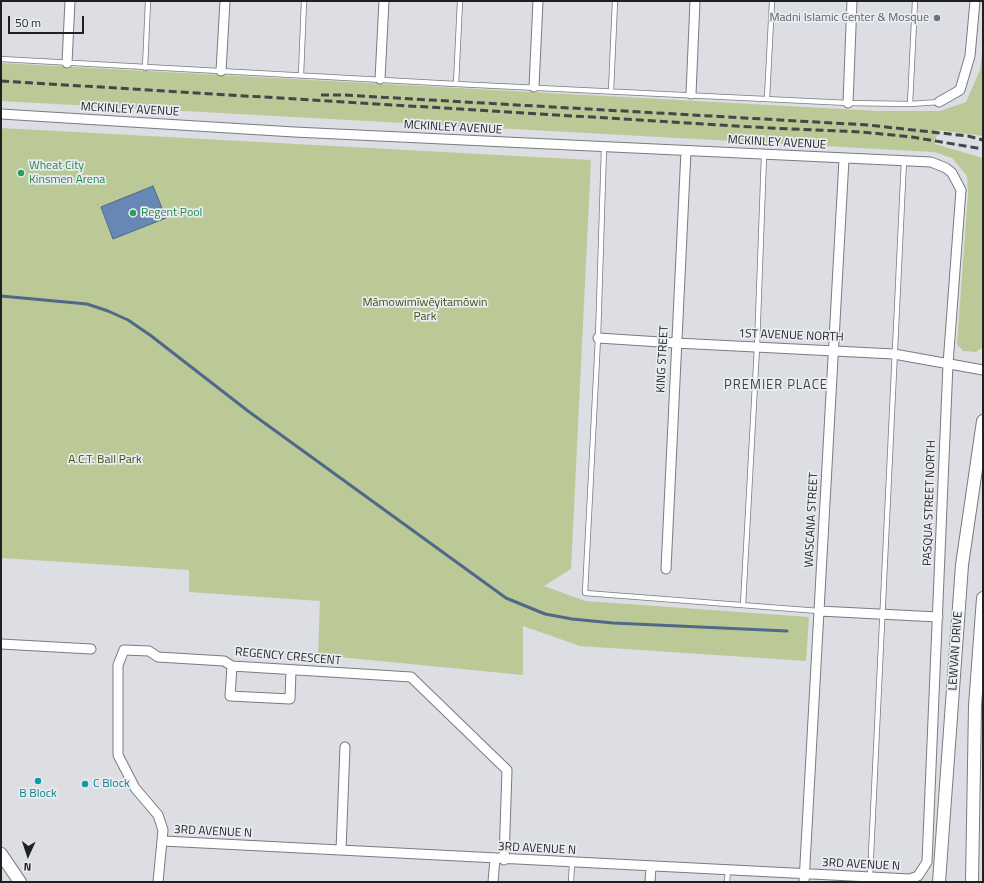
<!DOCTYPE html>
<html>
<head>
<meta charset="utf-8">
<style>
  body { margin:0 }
  #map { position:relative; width:984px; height:883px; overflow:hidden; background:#dcdee3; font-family:"Titillium Web",sans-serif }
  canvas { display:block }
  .frame { position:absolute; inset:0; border:2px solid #1f2022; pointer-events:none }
  .north { position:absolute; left:8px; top:835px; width:40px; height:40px; -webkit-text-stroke:3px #e9ecf1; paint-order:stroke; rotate:183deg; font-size:11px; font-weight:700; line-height:16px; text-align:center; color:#1f2022 }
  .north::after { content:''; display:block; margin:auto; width:14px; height:18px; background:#1f2022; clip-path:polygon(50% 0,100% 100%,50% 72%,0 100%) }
  .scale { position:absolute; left:8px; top:16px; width:76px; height:18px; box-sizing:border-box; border:2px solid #1f2022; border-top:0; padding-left:5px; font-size:12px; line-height:14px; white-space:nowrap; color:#1f2022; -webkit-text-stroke:3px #e9ecf1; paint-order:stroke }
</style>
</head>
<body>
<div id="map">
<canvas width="984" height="883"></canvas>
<div class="frame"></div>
<div class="north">N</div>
<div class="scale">50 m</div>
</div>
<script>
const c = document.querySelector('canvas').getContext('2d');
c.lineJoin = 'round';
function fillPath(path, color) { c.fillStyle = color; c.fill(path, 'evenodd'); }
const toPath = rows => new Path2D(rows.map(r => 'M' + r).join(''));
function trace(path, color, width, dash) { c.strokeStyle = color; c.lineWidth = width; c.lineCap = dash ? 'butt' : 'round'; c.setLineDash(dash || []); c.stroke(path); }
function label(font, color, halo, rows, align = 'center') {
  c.font = font + ' "Titillium Web",sans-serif'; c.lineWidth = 3.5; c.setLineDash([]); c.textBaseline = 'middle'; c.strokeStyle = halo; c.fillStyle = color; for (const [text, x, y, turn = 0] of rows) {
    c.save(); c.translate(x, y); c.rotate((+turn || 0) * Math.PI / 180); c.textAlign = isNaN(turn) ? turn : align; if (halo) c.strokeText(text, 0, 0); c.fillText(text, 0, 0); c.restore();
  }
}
const green = toPath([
  [983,44,983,136,938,130,935,144,983,158,983,347,976,352,963,351,957,344,968,194,967,176,952,158,934,152,1,101,1,63,879,111,940,111,966,102,980,70],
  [1,128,591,160,571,569,544,586,585,601,809,617,806,661,580,646,523,626,523,675,318,655,320,601,189,592,189,570,1,558]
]);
const water = toPath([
  [153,186,166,218,113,239,101,207,153,186]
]);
const stream = toPath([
  [1,296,87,304,108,311,128,320,150,335,248,411,506,598,545,614,572,619,613,623,787,631]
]);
const lane = toPath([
  [1,59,456,84,848,103,910,104,939,102],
  [145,68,148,1],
  [301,75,304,1],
  [456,84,460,1],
  [611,91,615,1],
  [767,98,772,1],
  [910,104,915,1],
  [604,147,598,338,585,593,819,611],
  [743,605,757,347,764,155],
  [870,876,904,160],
  [571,882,572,863],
  [727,882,728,870]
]);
const street = toPath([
  [67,63,70,1],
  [221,71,225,1],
  [380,79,384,1],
  [534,87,538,1],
  [691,94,695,1],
  [939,102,960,90,970,56,975,1],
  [848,103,852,1],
  [1,114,294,132,931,162,946,168,952,173,961,190,948,364,927,862,918,876,910,879,163,841],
  [598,338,676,343,894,354,983,370],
  [666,569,686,151],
  [819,611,938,617],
  [1,644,91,649],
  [232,666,230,696,290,699,291,670],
  [341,850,345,747],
  [158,882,163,830,158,815,135,788,118,755,118,665,124,650,149,651,158,657,224,661,232,666,411,677,507,770,504,860],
  [493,882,495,859],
  [650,882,651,867],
  [804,882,844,159]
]);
const secondary = toPath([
  [1,854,20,882],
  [939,882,962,565,983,421],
  [972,882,975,706,983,598]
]);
const rail = toPath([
  [1,81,770,128,862,132,912,137,983,149],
  [321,95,343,95,868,125,968,136,983,140]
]);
const markers = [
  [937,18,4,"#6b7280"],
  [21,173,4,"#2e9e5b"],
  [133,213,4,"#2e9e5b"],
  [38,781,4,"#0f9aa8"],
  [85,784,4,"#0f9aa8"]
];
const worshipNames = [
  ["Madni Islamic Center & Mosque",929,18]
];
const streetNames = [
  ["MCKINLEY AVENUE",130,110,3],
  ["MCKINLEY AVENUE",453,128,3],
  ["MCKINLEY AVENUE",777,143,3],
  ["1ST AVENUE NORTH",791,336,2],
  ["KING STREET",663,359,-87],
  ["PASQUA STREET NORTH",930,503,-88],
  ["WASCANA STREET",812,520,-87],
  ["LEWVAN DRIVE",956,651,-86],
  ["REGENCY CRESCENT",288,657,5],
  ["3RD AVENUE N",213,832,3],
  ["3RD AVENUE N",537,849,3],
  ["3RD AVENUE N",861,865,3]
];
const leisureNames = [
  ["Wheat City",29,166],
  ["Kinsmen Arena",29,180],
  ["Regent Pool",141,213]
];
const parkNames = [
  ["Māmowimīwēyitamōwin",425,303],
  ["Park",425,317],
  ["A.C.T. Ball Park",105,460]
];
const cultureNames = [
  ["C Block",93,784],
  ["B Block",38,794,"center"]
];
const neighbourhoodNames = [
  ["PREMIER PLACE",776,386]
];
fillPath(green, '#bac996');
fillPath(water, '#6787b4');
trace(water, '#516888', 1);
trace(stream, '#516888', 3);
trace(lane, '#797b80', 6);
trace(street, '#797b80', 11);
trace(secondary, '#797b80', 14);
trace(lane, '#fff', 4.5);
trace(street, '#fff', 9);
trace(secondary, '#fff', 12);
trace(rail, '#454649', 3, [8, 4]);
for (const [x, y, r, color] of markers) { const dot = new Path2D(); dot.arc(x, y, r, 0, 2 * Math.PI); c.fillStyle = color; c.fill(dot); trace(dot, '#e9ecf1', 1.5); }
label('12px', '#5b616d', '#e9ecf1', worshipNames, 'right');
label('12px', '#1f2022', '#e9ecf1', streetNames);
label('12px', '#27864d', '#e9ecf1', leisureNames, 'left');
label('12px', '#425012', '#e9ecf1', parkNames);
label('12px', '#0d838f', '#e9ecf1', cultureNames, 'left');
c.letterSpacing = '1px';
label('13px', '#404246', '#e9ecf1', neighbourhoodNames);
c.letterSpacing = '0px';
</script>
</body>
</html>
